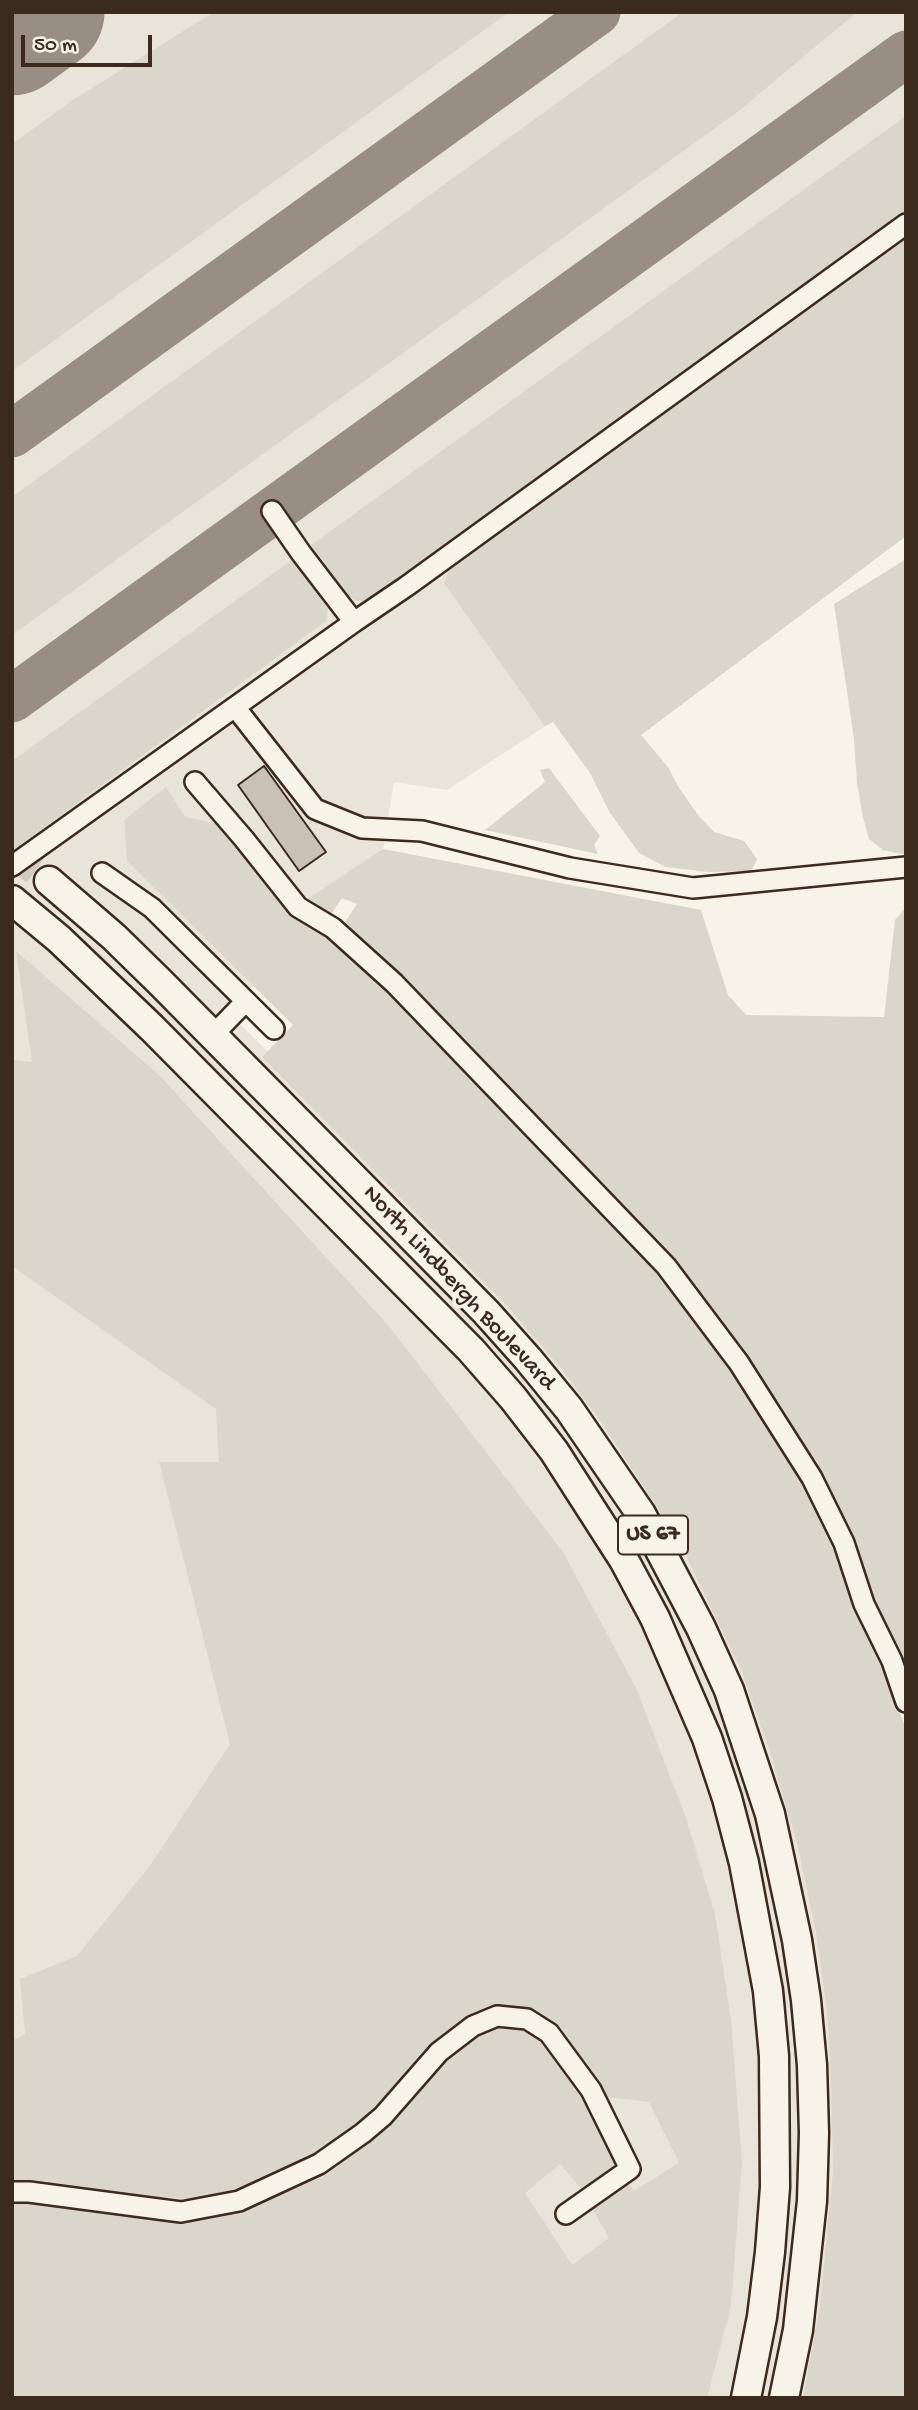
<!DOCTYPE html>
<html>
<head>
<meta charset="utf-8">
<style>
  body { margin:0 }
  #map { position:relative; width:918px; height:2410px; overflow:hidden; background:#f7f3e8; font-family:"Gochi Hand",sans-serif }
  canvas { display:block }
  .frame { position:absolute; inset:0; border:14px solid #3b2a1e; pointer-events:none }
  .scale { position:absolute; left:21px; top:35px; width:131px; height:32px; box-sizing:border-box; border:4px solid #3b2a1e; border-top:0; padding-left:9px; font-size:21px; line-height:24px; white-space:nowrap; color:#3b2a1e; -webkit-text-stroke:5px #f7f3e8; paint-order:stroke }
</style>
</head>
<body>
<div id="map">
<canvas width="918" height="2410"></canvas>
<div class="frame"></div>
<div class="scale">50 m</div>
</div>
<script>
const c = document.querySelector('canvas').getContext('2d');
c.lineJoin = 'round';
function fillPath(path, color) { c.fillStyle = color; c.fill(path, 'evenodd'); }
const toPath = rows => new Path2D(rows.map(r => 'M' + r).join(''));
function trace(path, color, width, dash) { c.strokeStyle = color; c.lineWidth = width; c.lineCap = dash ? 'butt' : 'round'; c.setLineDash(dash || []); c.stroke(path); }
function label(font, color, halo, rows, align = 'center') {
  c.font = font + ' "Gochi Hand",sans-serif'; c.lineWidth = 7; c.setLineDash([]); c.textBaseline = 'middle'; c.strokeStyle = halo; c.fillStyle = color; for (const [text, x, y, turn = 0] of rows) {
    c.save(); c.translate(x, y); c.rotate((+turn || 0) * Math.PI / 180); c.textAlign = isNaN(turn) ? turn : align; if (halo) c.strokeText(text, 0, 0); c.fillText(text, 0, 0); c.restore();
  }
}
const built = toPath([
  [12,12,906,12,906,536,593,771,553,721,447,790,394,782,383,849,228,1012,463,1248,661,1484,753,1672,829,1960,849,2148,819,2398,12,2398]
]);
const green = toPath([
  [214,12,509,12,12,371,12,144,73,100],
  [683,12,857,12,740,110,12,635,12,497],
  [906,116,906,213,368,600,357,601,348,595,310,546],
  [906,236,906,536,641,735,668,767,679,788,698,815,714,832,744,841,757,859,751,871,708,872,666,867,639,853,610,813,590,773,553,722,545,726,444,583,449,570,458,559],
  [906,559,906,855,883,850,869,839,863,817,857,783,854,739,834,604],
  [292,560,328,609,326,621,12,851,12,761],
  [549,768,600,836,594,845,598,854,485,830,545,782,540,770],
  [166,787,185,817,218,824,237,836,639,1244,708,1330,785,1443,835,1536,906,1729,906,2398,803,2398,820,2306,833,2171,831,2077,827,2011,816,1932,797,1843,770,1752,742,1672,678,1539,601,1422,563,1371,508,1307,262,1057,293,1025,127,861,124,820],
  [383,849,701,910,728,995,746,1015,884,1017,895,920,906,907,906,1687,853,1549,642,1231,345,922,357,904,342,898,330,916,303,902],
  [16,951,160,1076,388,1325,563,1552,636,1688,686,1818,715,1914,731,2020,742,2162,731,2306,707,2398,12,2398,12,2198,216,2214,275,2195,374,2134,451,2046,484,2025,513,2021,539,2033,577,2082,622,2171,589,2198,560,2164,525,2193,572,2265,609,2238,592,2208,624,2180,634,2191,679,2163,649,2102,606,2097,566,2045,540,2017,471,2019,367,2124,324,2154,230,2196,239,2188,203,2199,90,2194,27,2181,12,2181,12,2041,25,2034,20,1979,77,1956,152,1863,230,1744,159,1462,219,1462,216,1409,12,1266,12,1060,32,1062]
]);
const taxiway = toPath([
  [12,41,72,12],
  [12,434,597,12],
  [12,699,906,54]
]);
const runway = toPath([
  [12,36,45,12]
]);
const building = toPath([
  [264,766,326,852,299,871,238,785,264,766]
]);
const highwayTunnel = toPath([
  [12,855,49,881]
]);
const minor = toPath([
  [272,511,301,553,354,622,407,586,906,224],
  [235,707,315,809,362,828,422,831,570,868,693,888,906,867],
  [195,782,244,839,298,907,333,928,394,983,666,1266,739,1363,812,1478,844,1543,864,1604,892,1661,906,1702],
  [12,866,354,622],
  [102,873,152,908,274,1029],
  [213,1035,246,1001],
  [12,2192,29,2192,181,2212,239,2201,319,2164,363,2133,383,2116,439,2052,473,2026,497,2016,527,2019,549,2033,591,2090,630,2169,566,2214]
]);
const highway = toPath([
  [49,881,114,937,160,982,486,1312,528,1359,569,1409,641,1514,701,1628,729,1690,770,1814,797,1940,806,2000,812,2065,814,2133,812,2201,798,2330,784,2398],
  [12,900,59,939,152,1028,471,1350,513,1398,554,1451,624,1560,655,1618,707,1738,727,1798,744,1863,768,1991,774,2056,775,2187,770,2252,762,2317,746,2398]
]);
const shields = [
  [653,1535,70]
];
const shieldNames = [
  ["US 67",653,1535]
];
const streetNames = [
  ["North Lindbergh Boulevard",458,1289,47]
];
fillPath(built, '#e9e4d9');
fillPath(green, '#dbd6cb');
trace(taxiway, '#998e83', 47);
trace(runway, '#998e83', 119);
fillPath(building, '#c8c1b6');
trace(building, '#3b2a1e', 2);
trace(highwayTunnel, '#d1cbc0', 28, [28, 14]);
trace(minor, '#3b2a1e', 24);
trace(highway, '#3b2a1e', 33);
trace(minor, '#f7f3e8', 19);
trace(highway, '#f7f3e8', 28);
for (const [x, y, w] of shields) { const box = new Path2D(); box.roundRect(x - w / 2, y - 19.5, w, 39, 5); c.fillStyle = '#f7f3e8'; c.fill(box); trace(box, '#3b2a1e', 2); }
label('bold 23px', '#3b2a1e', null, shieldNames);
label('24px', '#3b2a1e', '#f7f3e8', streetNames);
</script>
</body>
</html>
